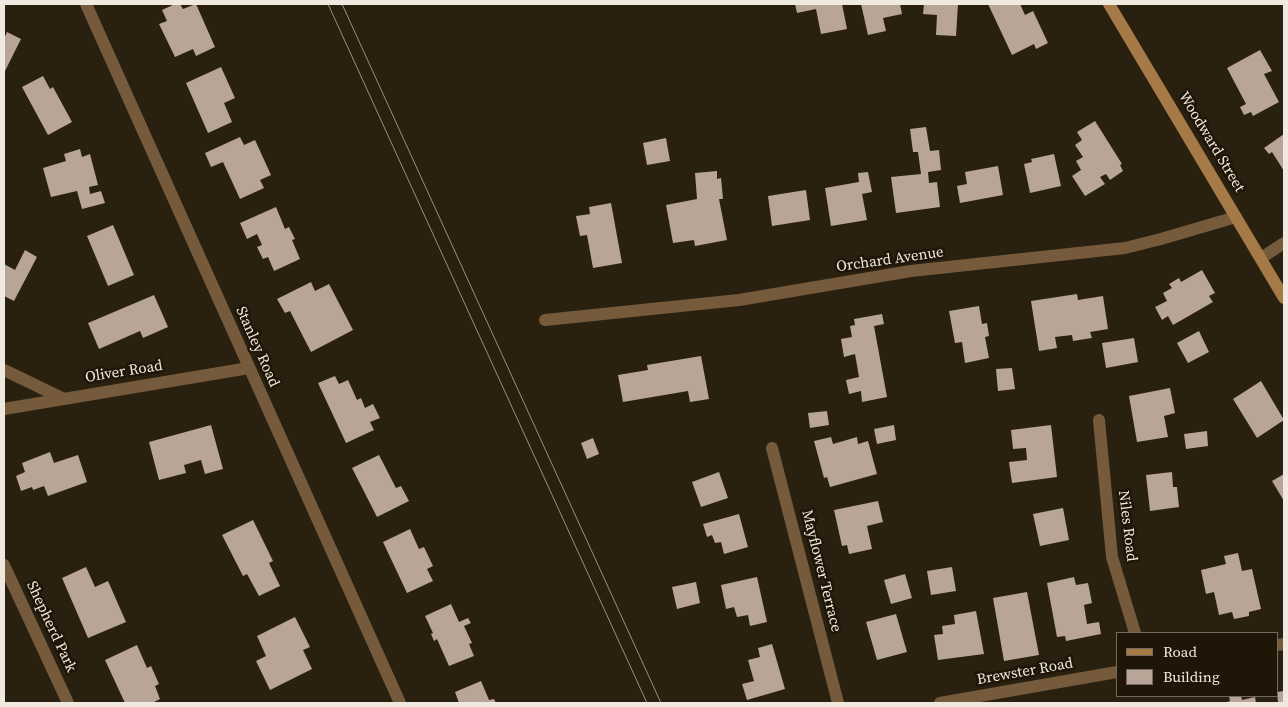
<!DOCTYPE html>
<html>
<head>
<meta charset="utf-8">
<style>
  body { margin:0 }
  #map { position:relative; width:1288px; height:707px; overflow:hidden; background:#292010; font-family:"Source Serif 4",serif }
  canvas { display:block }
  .frame { position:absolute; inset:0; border:5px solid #f0e9df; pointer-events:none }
  .legend { position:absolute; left:1116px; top:632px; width:162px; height:65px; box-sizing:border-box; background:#1f1607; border:1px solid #736a5d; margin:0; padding:6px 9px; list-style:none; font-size:15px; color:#f0e9df }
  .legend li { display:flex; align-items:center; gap:10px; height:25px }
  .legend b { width:25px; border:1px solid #736a5d }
</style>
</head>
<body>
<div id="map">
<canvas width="1288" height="707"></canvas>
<div class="frame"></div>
<ul class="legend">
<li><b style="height:6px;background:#a57a47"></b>Road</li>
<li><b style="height:14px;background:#b9a498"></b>Building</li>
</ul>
</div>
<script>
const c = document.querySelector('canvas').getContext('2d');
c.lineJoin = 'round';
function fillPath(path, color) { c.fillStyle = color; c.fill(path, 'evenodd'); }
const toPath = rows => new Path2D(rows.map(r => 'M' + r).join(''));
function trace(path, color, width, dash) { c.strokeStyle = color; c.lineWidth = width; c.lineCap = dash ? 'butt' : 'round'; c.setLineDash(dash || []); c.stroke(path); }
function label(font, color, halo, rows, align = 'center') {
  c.font = font + ' "Source Serif 4",serif'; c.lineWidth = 5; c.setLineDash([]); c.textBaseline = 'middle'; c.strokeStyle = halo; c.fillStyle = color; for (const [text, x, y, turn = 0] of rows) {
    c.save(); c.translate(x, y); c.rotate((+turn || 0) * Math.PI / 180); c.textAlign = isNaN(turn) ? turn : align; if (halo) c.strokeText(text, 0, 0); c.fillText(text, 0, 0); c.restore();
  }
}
const building = toPath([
  [175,4,180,4,183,9,196,4,215,47,196,56,193,49,175,57,159,24,167,21,162,10],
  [795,4,842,4,847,29,821,34,816,9,797,13],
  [861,4,900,4,902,14,883,18,886,31,868,35],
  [924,4,958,4,956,36,936,35,937,15,923,14],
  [988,4,1020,4,1025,15,1033,11,1048,43,1036,49,1034,44,1012,55],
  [7,32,21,39,4,73,4,39],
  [1260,50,1272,71,1264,74,1279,102,1253,116,1251,112,1244,115,1240,107,1246,104,1227,68],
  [221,67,235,98,224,103,232,122,208,133,186,83],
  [43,76,50,89,53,87,72,122,48,135,22,87],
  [1095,121,1122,164,1120,165,1123,171,1110,180,1106,174,1100,177,1105,184,1085,196,1072,176,1081,170,1076,161,1083,157,1075,145,1082,140,1077,132],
  [926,127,930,151,939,150,941,170,928,172,929,183,937,182,940,207,896,213,891,177,921,174,918,152,913,152,910,129],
  [1284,134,1284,171,1272,152,1269,154,1264,148],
  [240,137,244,145,255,140,271,175,260,180,264,188,240,199,223,162,211,167,205,153],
  [666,138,670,161,647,165,643,143],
  [80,149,82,157,90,154,98,185,89,187,90,194,101,191,105,203,82,209,77,191,51,197,43,168,66,161,64,154],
  [1054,154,1061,186,1030,193,1024,164,1032,162,1031,159],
  [998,166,1003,195,960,203,957,186,967,184,965,172],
  [717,171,717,179,721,178,723,199,719,199,727,240,695,246,694,240,673,243,666,205,697,199,695,173],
  [868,172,872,192,862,194,867,220,831,226,825,188,859,182,858,173],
  [806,190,810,220,772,226,768,196],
  [611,203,622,263,593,268,587,235,580,236,576,216,590,214,589,207],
  [276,207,285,229,289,227,295,239,292,240,300,259,274,271,268,257,263,259,257,247,262,245,257,234,247,239,240,223],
  [113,225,134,275,108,286,87,236],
  [25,250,37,257,14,301,4,296,4,264,15,270],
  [1202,270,1215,293,1209,296,1213,302,1173,325,1168,316,1162,320,1155,307,1167,301,1163,293,1172,288,1169,284,1179,278,1181,282],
  [311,282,315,291,329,284,353,330,311,352,290,311,285,313,277,299],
  [1077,294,1078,300,1103,296,1108,329,1090,332,1092,338,1073,341,1072,335,1055,337,1057,348,1039,351,1031,301],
  [154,295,168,327,143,338,140,331,99,349,88,323],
  [979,306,982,324,987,323,989,336,985,337,989,358,965,363,962,342,955,343,949,311],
  [882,314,884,324,874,326,887,397,862,402,861,391,849,394,846,380,859,377,855,354,844,357,841,339,852,337,850,326,855,325,854,319],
  [1199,331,1209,352,1188,363,1177,343],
  [1134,338,1138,362,1106,368,1102,343],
  [701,356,709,399,690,402,688,391,623,402,618,375,648,370,647,365],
  [1012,368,1015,389,998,391,996,369],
  [335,376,339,384,348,380,357,400,361,398,365,408,373,404,380,418,370,422,374,430,346,443,318,383],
  [1261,381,1284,420,1257,438,1233,399],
  [1170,388,1175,413,1164,416,1168,437,1137,442,1129,396],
  [827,411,829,425,810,428,808,413],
  [211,425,223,469,205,474,201,460,184,465,186,473,159,480,149,442],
  [894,425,896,440,877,444,874,429],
  [1051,425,1057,477,1012,483,1009,462,1027,460,1026,448,1013,449,1011,430],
  [1207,431,1208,446,1186,449,1184,434],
  [831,437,833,444,857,437,858,444,868,441,877,474,830,487,827,477,824,478,814,441],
  [593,438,599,454,587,459,581,443],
  [50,452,54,463,78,455,87,482,48,496,44,486,33,490,32,487,21,491,16,476,25,472,22,463],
  [379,455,396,488,401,486,409,501,377,517,352,468],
  [719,472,728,498,701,507,692,482],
  [1172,472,1173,487,1177,487,1179,507,1150,511,1146,475],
  [1284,474,1284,501,1272,481],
  [878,501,883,522,867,526,872,549,849,554,847,545,842,546,834,510],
  [1063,508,1069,540,1040,546,1033,514],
  [739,514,748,547,724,554,721,542,715,543,712,535,707,537,703,524],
  [253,520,273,561,269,563,280,586,259,596,247,574,243,576,222,535],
  [410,529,419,549,424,547,433,566,427,569,433,581,407,593,383,542],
  [1238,553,1242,571,1252,569,1261,609,1249,612,1249,616,1234,619,1232,612,1219,615,1214,592,1206,594,1201,570,1226,564,1224,556],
  [86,567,95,587,108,581,126,622,88,638,62,578],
  [952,567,956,591,931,595,927,571],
  [905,574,912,598,891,604,884,580],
  [757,577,767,622,750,626,748,615,737,617,734,607,726,609,721,585],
  [1074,577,1076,585,1088,583,1092,603,1084,605,1087,624,1099,622,1101,634,1066,641,1065,636,1057,637,1047,583],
  [696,582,700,603,677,609,672,587],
  [1027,592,1039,655,1004,661,993,598],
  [451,604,459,622,468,618,471,623,464,626,472,643,469,644,474,656,449,666,437,639,434,641,431,634,433,633,425,616],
  [976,611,984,654,938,660,934,635,943,634,942,626,955,624,954,615],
  [896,614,907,652,877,660,866,622],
  [295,617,310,647,303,650,312,669,270,690,256,661,266,656,257,636],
  [772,644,785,689,747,700,742,684,754,681,748,660,760,657,758,648],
  [137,645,147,668,151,666,159,684,155,686,160,699,152,703,125,703,105,660],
  [481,681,489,700,494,699,496,703,459,703,455,692],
  [1284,691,1284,703,1278,703,1277,692],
  [1229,696,1241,696,1242,700,1255,697,1256,703,1224,703,1230,701]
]);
const street = toPath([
  [86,4,400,703],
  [1261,258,1284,243],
  [545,320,739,300,911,271,1125,248,1161,239,1236,217],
  [4,370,64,399],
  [4,409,249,368],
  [1099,420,1112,557,1135,633],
  [772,448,838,703],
  [4,565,68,703],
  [1277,645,1284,644],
  [940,703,1117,672]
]);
const secondary = toPath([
  [1109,4,1284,298]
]);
const tram = toPath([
  [328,4,647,703],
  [342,4,661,703]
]);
const streetNames = [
  ["Woodward Street",1211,142,59],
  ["Orchard Avenue",890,260,-8],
  ["Stanley Road",257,347,66],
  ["Oliver Road",124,372,-9],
  ["Niles Road",1127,526,83],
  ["Mayflower Terrace",821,571,76],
  ["Shepherd Park",51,627,65],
  ["Brewster Road",1025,672,-10]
];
fillPath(building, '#b9a498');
trace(street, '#755b3c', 12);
trace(secondary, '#a57a47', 12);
trace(tram, '#999185', 1);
label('15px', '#f0e9df', '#1f1607', streetNames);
</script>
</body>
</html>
